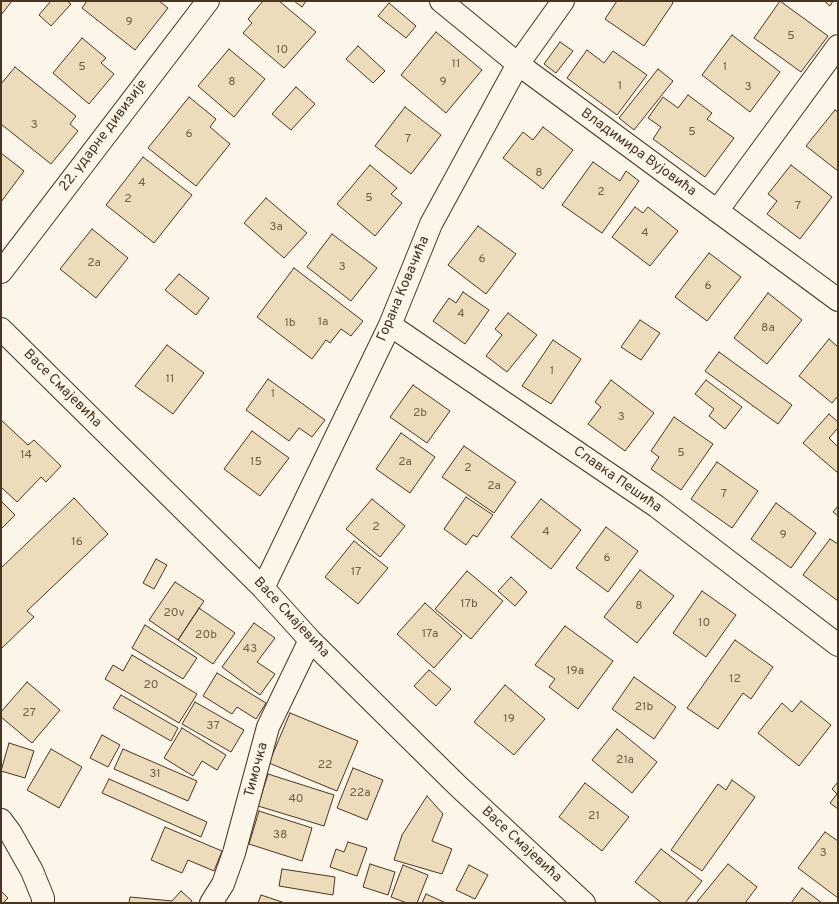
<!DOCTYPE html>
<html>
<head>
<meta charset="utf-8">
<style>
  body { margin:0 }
  #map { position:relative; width:839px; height:904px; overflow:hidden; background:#fbf6e9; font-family:Overpass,sans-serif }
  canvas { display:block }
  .frame { position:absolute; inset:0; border:2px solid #4a3520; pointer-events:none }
</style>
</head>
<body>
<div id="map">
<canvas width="839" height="904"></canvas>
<div class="frame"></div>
</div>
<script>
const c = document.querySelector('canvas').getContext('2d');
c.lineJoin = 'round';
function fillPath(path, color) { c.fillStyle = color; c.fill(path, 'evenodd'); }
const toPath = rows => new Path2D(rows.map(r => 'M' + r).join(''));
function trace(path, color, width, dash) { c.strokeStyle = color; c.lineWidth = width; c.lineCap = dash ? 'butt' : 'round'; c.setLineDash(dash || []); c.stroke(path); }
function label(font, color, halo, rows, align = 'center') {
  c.font = font + ' Overpass,sans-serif'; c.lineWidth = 3; c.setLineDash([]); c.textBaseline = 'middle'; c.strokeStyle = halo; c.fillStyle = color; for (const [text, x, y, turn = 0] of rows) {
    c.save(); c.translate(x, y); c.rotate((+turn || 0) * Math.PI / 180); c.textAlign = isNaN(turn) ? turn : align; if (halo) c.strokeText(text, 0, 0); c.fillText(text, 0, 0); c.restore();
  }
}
const building = toPath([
  [1,1,12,1,1,15,1,1],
  [51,1,67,1,71,4,51,26,39,15,51,1],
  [87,1,159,1,168,8,135,50,82,8,87,1],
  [263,1,279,1,316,32,284,68,243,33,252,23,248,19,263,1],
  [294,1,306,1,302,7,294,1],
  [617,1,671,1,673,3,644,46,605,19,617,1],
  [780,1,828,36,801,72,754,38,780,1],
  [824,1,833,1,830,6,824,1],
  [389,3,416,26,406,38,378,16,389,3],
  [436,32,482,70,446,113,401,75,436,32],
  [732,35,780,72,750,112,702,75,732,35],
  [82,38,106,58,101,63,114,74,89,104,53,73,82,38],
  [560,42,573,51,556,73,544,64,560,42],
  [358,46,385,71,373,83,346,59,358,46],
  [229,49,265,79,234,117,198,86,229,49],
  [587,50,604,63,613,51,647,75,617,115,567,78,587,50],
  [15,67,76,116,70,124,78,131,51,164,1,124,1,84,15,67],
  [658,69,673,81,634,130,619,118,658,69],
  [296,87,315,104,291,130,272,114,296,87],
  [688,95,712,113,707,119,734,138,705,177,653,139,661,127,648,118,663,97,678,108,688,95],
  [189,97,216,119,210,127,230,144,196,186,148,148,189,97],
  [405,107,441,135,411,174,375,146,405,107],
  [835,110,838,112,838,171,806,146,835,110],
  [543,127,573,150,543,189,503,158,523,132,533,140,543,127],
  [1,153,24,171,1,202,1,153],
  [143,157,192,195,154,243,106,205,143,157],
  [593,162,620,181,626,171,639,181,602,233,562,205,593,162],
  [370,165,397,188,391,194,402,203,375,236,337,204,370,165],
  [791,165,832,197,800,239,767,214,777,201,768,194,791,165],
  [266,198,307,233,284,258,244,223,266,198],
  [635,207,643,213,648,207,678,231,650,266,612,237,635,207],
  [478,226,516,254,486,294,448,265,478,226],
  [92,229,128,258,96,298,60,269,92,229],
  [332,234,377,268,351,301,307,267,332,234],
  [709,253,741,277,707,321,675,297,709,253],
  [294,268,363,321,351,336,341,329,330,343,326,340,312,359,257,317,294,268],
  [179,274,209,298,196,315,165,290,179,274],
  [463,292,489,310,465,344,433,321,449,298,456,303,463,292],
  [768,293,802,320,767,364,734,338,768,293],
  [508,313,537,335,507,372,486,356,502,335,495,329,508,313],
  [640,320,660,333,641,360,621,347,640,320],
  [829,339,838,347,838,396,832,403,799,376,829,339],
  [553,340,581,359,551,404,522,386,553,340],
  [167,345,204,373,173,414,135,386,167,345],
  [719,352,792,405,778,424,705,371,719,352],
  [268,379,325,420,312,437,299,428,289,441,246,410,268,379],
  [611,380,654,413,625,451,588,424,601,407,595,402,611,380],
  [706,380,742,407,725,429,709,416,714,409,695,394,706,380],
  [413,385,450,411,427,443,390,417,413,385],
  [829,414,838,422,838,428,829,438,838,447,838,473,803,443,829,414],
  [674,417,713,444,681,490,651,469,659,457,651,451,674,417],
  [1,420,28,445,34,440,61,466,46,482,41,477,17,502,1,487,1,420],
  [252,431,289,458,260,496,224,469,252,431],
  [401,433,435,457,410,493,376,469,401,433],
  [464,446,516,482,494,513,442,477,464,446],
  [717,462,758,491,732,528,691,499,717,462],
  [466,497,493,515,477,537,473,535,466,545,444,529,466,497],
  [74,498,108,534,27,611,34,617,1,649,1,568,74,498],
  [372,499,405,526,380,557,346,529,372,499],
  [541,499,581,530,551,569,511,537,541,499],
  [1,501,15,515,1,529,1,501],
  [776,503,816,533,791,568,751,539,776,503],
  [838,506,838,516,833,512,838,506],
  [606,527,638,551,608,592,576,568,606,527],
  [830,539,838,544,838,601,803,575,830,539],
  [354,541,388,568,358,604,325,577,354,541],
  [156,559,167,565,154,589,143,583,156,559],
  [640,570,674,596,637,643,604,617,640,570],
  [467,571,503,601,471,639,435,609,467,571],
  [511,577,527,592,515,606,498,591,511,577],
  [175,582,204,601,178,640,149,620,175,582],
  [702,591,736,615,706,657,673,633,702,591],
  [425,603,462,636,434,668,397,634,425,603],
  [199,608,235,633,213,664,178,640,199,608],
  [254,623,275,638,257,662,275,674,260,695,222,667,254,623],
  [145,625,197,658,183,679,132,648,145,625],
  [565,626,613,661,578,709,549,687,555,679,535,665,565,626],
  [735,640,773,667,751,699,743,693,718,729,687,708,735,640],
  [132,655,197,694,179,723,105,679,113,665,123,671,132,655],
  [429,670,451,689,436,706,414,686,429,670],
  [217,673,266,703,256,719,237,707,232,714,203,696,217,673],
  [634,677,676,707,654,739,612,709,634,677],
  [27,682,60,710,32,743,1,717,1,712,27,682],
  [505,685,545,719,514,755,474,722,505,685],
  [121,695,178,728,171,741,113,708,121,695],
  [801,701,831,725,799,766,758,733,782,703,792,712,801,701],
  [195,702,244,730,231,752,182,724,195,702],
  [290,713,358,741,337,791,269,763,290,713],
  [182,728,226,755,217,770,202,761,193,776,164,758,182,728],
  [617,729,657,762,632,793,592,760,617,729],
  [102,735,120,745,108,767,90,758,102,735],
  [9,743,34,751,25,778,1,771,9,743],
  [51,749,82,767,59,808,27,790,51,749],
  [123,749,197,781,188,801,114,769,123,749],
  [353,768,383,780,367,820,337,808,353,768],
  [268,774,334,795,324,826,258,806,268,774],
  [109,779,207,822,201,837,102,793,109,779],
  [732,780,755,797,702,871,671,850,718,784,726,790,732,780],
  [838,782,838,809,830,803,837,794,832,789,838,782],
  [585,783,629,817,602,851,559,817,585,783],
  [427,796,443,814,432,841,452,849,442,874,394,860,402,835,427,796],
  [259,811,312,828,302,861,249,844,259,811],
  [165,827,222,851,214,871,188,860,182,873,151,860,165,827],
  [825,832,838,841,838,898,798,868,825,832],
  [348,842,367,848,357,876,330,867,336,849,344,852,348,842],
  [661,849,702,881,685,903,662,903,635,882,661,849],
  [370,864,395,872,388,895,363,887,370,864],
  [728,864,757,887,745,903,696,903,728,864],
  [403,865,428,875,417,903,407,903,391,897,403,865],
  [469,865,488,875,475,899,456,890,469,865],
  [282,869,335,877,333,895,279,886,282,869],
  [802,888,822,903,791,903,802,888],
  [1,891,8,898,3,903,1,903,1,891],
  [181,891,192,901,191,903,129,903,130,897,172,901,181,891],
  [426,894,446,903,422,903,426,894],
  [261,895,285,903,258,903,261,895]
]);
const minor = toPath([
  [441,1,518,64,838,300],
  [717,211,838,46],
  [1,272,208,1],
  [390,325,656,506,838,645],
  [1,329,263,588,310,640,458,786,584,903],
  [263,588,390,325,431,224,518,64,563,1],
  [1,820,10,832,32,871,43,898,43,903],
  [211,903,223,884,234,853,268,727,310,640]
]);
const numberNames = [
  ["9",129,23],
  ["5",791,37],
  ["10",282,51],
  ["11",456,65],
  ["5",82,68],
  ["1",725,68],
  ["8",232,83],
  ["9",443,83],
  ["1",620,87],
  ["3",748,88],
  ["3",34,126],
  ["5",692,133],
  ["6",189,135],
  ["7",408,140],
  ["8",539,174],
  ["4",142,184],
  ["2",601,193],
  ["5",369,199],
  ["2",128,200],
  ["7",798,207],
  ["3a",276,228],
  ["4",645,234],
  ["6",482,260],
  ["2a",94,264],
  ["3",342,268],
  ["6",708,287],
  ["4",461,315],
  ["1a",323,323],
  ["1b",290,324],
  ["8a",768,329],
  ["1",552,372],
  ["11",170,380],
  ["1",273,395],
  ["2b",420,414],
  ["3",621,418],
  ["5",681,454],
  ["14",26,456],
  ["15",256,463],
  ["2a",405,463],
  ["2",468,469],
  ["2a",494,487],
  ["7",724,495],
  ["2",376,528],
  ["4",546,533],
  ["9",783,536],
  ["16",77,543],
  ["6",607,559],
  ["17",356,573],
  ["17b",469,605],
  ["8",639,607],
  ["20v",174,614],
  ["10",704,624],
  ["17a",430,635],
  ["20b",206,636],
  ["43",250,650],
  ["19a",575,672],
  ["12",735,680],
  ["20",151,686],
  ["21b",644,708],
  ["27",29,714],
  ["19",509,720],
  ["37",213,727],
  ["21a",625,761],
  ["22",325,766],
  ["31",155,775],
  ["22a",360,794],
  ["40",296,800],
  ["21",594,817],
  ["38",280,836],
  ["3",823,854]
];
const streetNames = [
  ["22. ударне дивизије",104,136,-53],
  ["Владимира Вујовића",638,153,36],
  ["Горана Ковачића",404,289,-67],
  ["Васе Смајевића",62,389,45],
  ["Славка Пешића",617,480,35],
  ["Васе Смајевића",291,618,47],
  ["Тимочка",257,770,-75],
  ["Васе Смајевића",521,845,43]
];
fillPath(building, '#ecdcbc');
trace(building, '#4a3520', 1);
trace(minor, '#4a3520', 24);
trace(minor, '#fbf6e9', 22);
label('12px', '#725f47', null, numberNames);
label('14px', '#4a3520', '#fbf6e9', streetNames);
</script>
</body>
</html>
